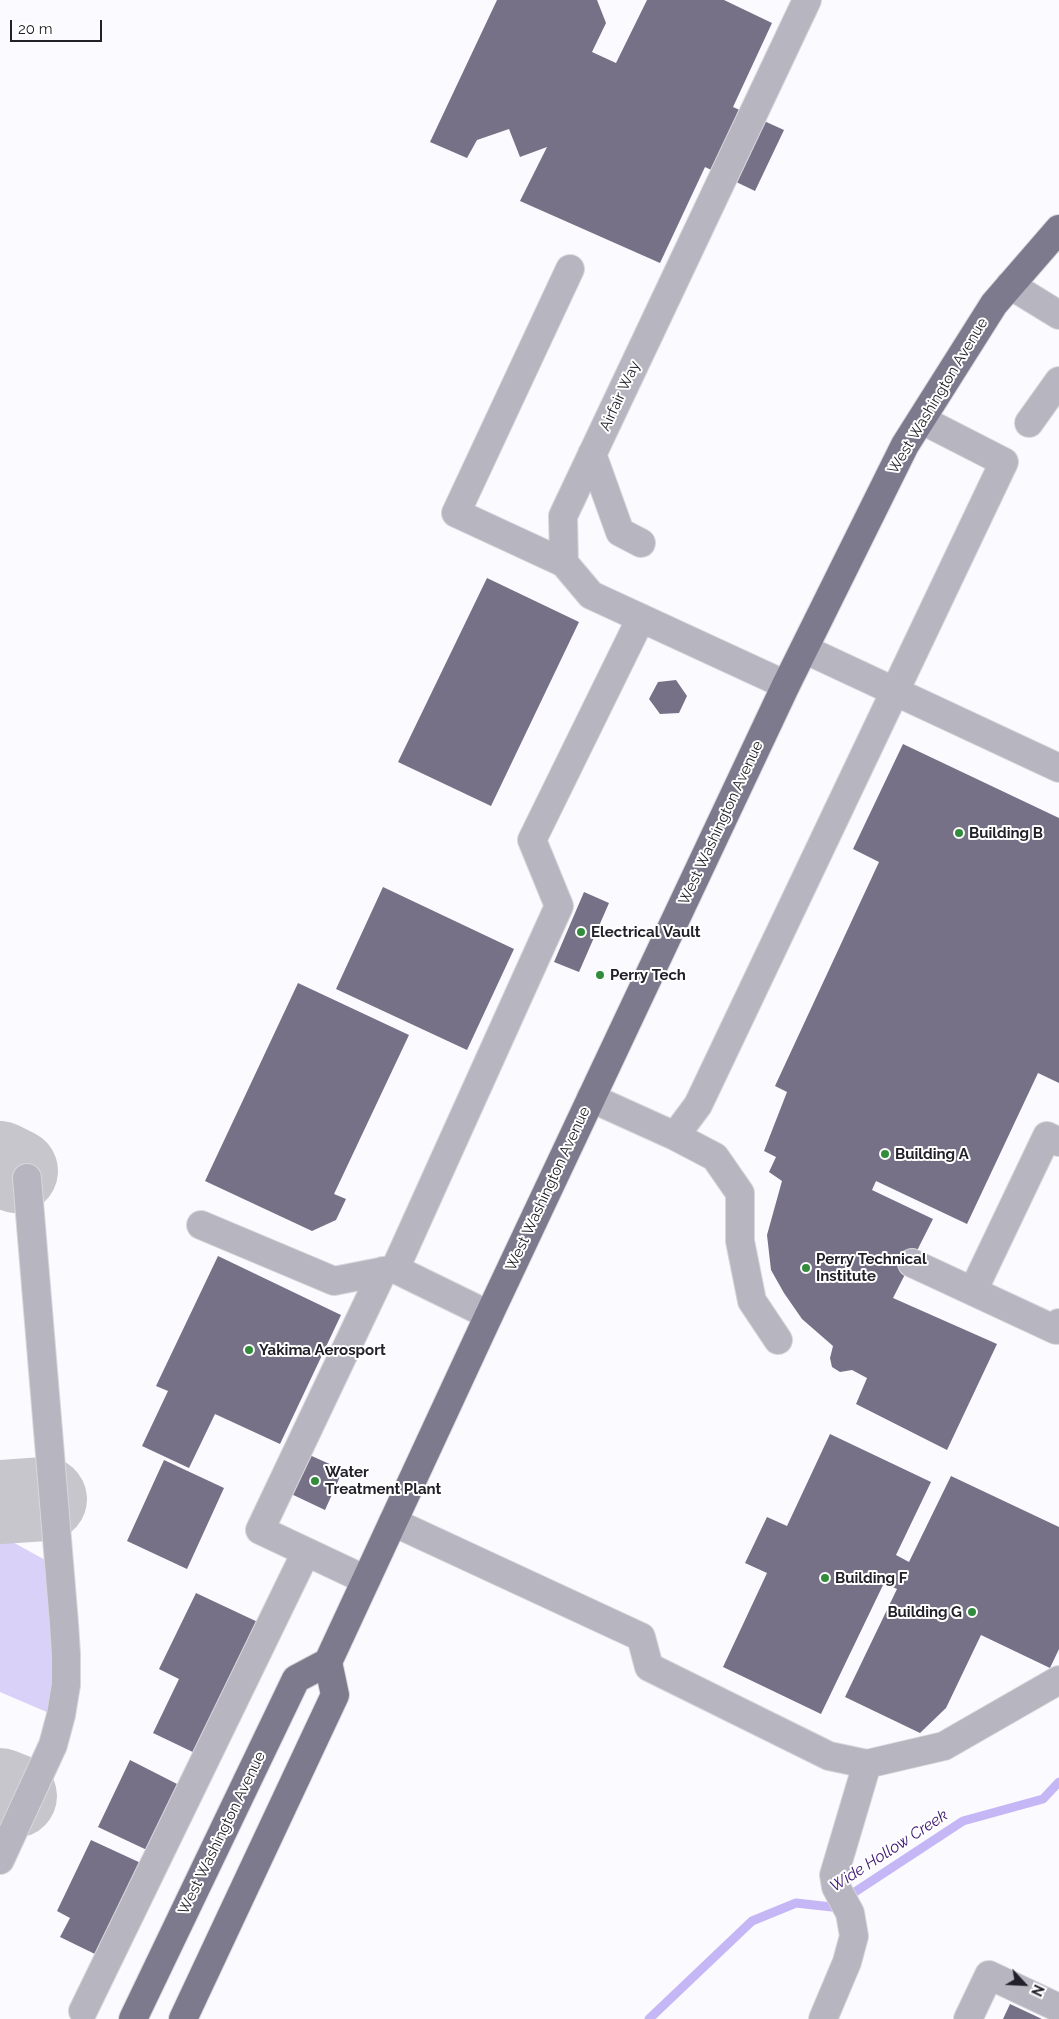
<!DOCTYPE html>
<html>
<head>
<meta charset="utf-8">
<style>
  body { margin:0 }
  #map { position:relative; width:1059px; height:2019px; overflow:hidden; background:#fbfaff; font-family:Raleway,sans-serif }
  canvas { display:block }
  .north { position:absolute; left:999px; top:1959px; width:50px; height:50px; -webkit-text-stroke:4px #fff; paint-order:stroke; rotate:115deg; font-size:14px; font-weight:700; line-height:20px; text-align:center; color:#222029 }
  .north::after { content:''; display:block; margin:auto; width:18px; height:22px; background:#222029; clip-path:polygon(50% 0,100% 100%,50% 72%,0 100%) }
  .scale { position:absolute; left:10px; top:20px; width:92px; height:22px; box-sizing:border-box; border:2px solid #222029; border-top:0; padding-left:6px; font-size:15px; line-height:18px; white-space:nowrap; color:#222029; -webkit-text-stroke:4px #fff; paint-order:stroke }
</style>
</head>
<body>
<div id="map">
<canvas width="1059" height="2019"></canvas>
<div class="north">N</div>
<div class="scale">20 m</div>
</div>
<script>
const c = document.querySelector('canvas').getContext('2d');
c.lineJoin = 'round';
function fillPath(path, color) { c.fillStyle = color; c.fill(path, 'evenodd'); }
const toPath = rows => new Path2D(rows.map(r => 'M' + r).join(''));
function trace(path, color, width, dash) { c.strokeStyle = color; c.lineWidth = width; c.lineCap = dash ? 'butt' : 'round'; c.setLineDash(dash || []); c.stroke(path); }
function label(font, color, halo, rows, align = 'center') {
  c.font = font + ' Raleway,sans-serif'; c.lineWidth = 4; c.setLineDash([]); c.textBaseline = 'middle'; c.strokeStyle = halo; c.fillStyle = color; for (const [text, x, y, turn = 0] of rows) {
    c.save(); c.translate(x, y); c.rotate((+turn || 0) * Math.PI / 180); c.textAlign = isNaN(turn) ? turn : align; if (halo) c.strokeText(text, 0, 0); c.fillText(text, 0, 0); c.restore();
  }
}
const green = toPath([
  [0,1535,56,1566,55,1675,49,1713,0,1692]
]);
const stream = toPath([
  [649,2019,752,1921,796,1903,832,1907,963,1821,1043,1799,1059,1782]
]);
const taxiway = toPath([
  [0,1163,16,1171],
  [0,1502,45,1499],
  [0,1790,15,1796]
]);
const building = toPath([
  [497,0,597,0,606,23,592,52,616,63,647,0,724,0,772,23,733,107,784,130,755,191,705,167,660,263,520,201,547,147,520,157,509,129,477,140,467,158,430,142],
  [487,578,579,622,491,806,398,762],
  [676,680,687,696,679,713,660,714,649,699,658,682],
  [903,744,1059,818,1059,1083,1038,1073,967,1224,876,1181,872,1190,933,1219,893,1298,997,1344,947,1450,856,1404,867,1378,852,1370,840,1372,832,1367,830,1358,833,1346,802,1319,784,1293,771,1270,767,1235,782,1181,769,1172,776,1157,764,1151,787,1092,775,1086,879,862,853,849],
  [383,887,514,949,467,1050,336,989],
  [584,892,609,903,579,972,554,962],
  [298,983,409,1035,334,1194,346,1199,336,1220,312,1231,205,1181],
  [218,1256,341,1315,280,1444,215,1414,189,1468,142,1446,168,1391,156,1386],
  [830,1434,931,1482,896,1555,909,1562,951,1476,1059,1527,1059,1649,1050,1668,981,1635,946,1708,920,1733,845,1697,897,1589,884,1583,821,1714,723,1667,767,1573,745,1563,767,1517,787,1526],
  [305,1453,343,1470,325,1510,287,1492],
  [164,1460,224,1488,187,1569,127,1541],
  [196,1593,262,1624,199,1755,153,1733,179,1679,159,1669],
  [130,1760,181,1786,149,1851,98,1827],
  [91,1840,143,1864,99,1956,60,1937,70,1918,57,1911],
  [1010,2004,1042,2019,1003,2019]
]);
const minor = toPath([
  [1010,285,1059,315],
  [1029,423,1059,381],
  [592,454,620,532,641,543],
  [564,563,456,513,570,269],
  [804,649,1059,768],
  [786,685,591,595,564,563,563,516,807,0],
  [591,1098,675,1136,715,1157,740,1193,740,1241,752,1301,778,1340],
  [675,1136,698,1105,1004,462,922,420],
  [201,1225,334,1281,395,1269,559,906,532,840,641,618],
  [912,1263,1056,1330,1059,1323],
  [395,1269,489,1315],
  [973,1291,1047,1136,1059,1142],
  [393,1522,641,1637,649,1667,829,1756,867,1764,944,1746,1059,1680],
  [366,1580,260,1530,383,1271],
  [0,1860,53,1745,61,1715,66,1685,66,1654,64,1623,27,1178],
  [83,2011,306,1552],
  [823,2019,847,1962,854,1936,850,1913,836,1887,834,1875,867,1764],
  [968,2019,989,1975,1059,2008]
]);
const major = toPath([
  [133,2019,296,1679,328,1662],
  [183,2019,335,1695,328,1662,489,1315,786,685,905,445,994,304,1059,229]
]);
const markers = [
  [959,833,5,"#328c3c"],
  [581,932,5,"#328c3c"],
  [600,975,5,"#328c3c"],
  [885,1154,5,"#328c3c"],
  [806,1268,5,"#328c3c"],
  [249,1350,5,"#328c3c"],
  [315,1481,5,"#328c3c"],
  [825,1578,5,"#328c3c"],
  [972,1612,5,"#328c3c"]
];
const streetNames = [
  ["Airfair Way",620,396,-65],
  ["West Washington Avenue",938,396,-59],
  ["West Washington Avenue",721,823,-65],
  ["West Washington Avenue",548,1189,-65],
  ["West Washington Avenue",222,1833,-64]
];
const poiNames = [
  ["Building B",969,833],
  ["Electrical Vault",591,932],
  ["Perry Tech",610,975],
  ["Building A",895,1154],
  ["Perry Technical",816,1259],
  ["Institute",816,1276],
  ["Yakima Aerosport",259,1350],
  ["Water",325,1472],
  ["Treatment Plant",325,1489],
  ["Building F",835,1578],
  ["Building G",962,1612,"right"]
];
const waterNames = [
  ["Wide Hollow Creek",889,1851,-33]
];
fillPath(green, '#dad1f9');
trace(stream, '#c5b6f6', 9);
trace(taxiway, '#c7c6cc', 84);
fillPath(building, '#767187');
trace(minor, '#d8d7dd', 30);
trace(major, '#d8d7dd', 30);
trace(minor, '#b7b5bf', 28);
trace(major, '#7e7a8d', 28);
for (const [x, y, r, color] of markers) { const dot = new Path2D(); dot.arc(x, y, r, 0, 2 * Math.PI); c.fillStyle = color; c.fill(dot); trace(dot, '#fff', 2); }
label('15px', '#222029', '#fff', streetNames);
label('bold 15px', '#222029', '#fff', poiNames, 'left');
label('italic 16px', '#39136f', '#fff', waterNames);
</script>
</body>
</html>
